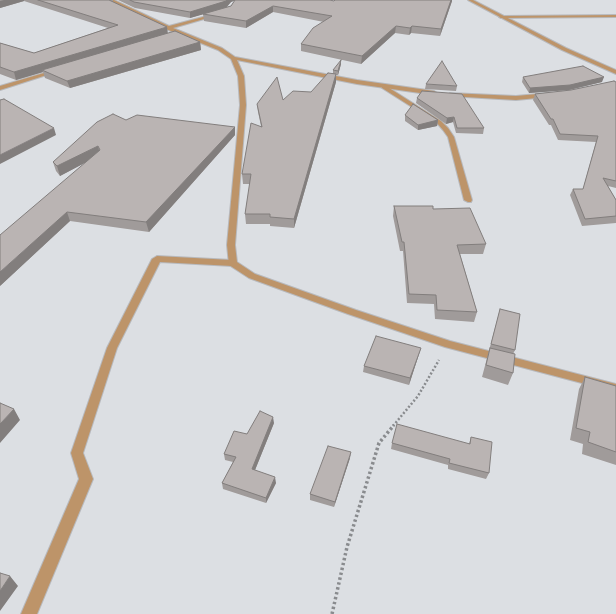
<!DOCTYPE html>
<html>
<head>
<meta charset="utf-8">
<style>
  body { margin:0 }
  canvas { display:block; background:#dcdfe3 }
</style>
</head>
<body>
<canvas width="616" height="614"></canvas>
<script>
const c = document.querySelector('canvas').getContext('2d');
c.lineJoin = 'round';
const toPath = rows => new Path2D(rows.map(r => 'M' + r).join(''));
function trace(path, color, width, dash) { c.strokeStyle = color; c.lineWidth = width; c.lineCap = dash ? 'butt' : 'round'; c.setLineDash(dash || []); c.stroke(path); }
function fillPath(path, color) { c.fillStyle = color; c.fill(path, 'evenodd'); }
const pathFar1 = toPath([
  [393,426,418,396,439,360]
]);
const path = toPath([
  [332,614,347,547,379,443,394,425]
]);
const service = toPath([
  [616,15,616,17,501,18,499,17,501,16,616,15],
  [382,86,386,86,441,121,448,128,454,137,472,200,471,202,468,202,464,200,448,137,443,130,437,123,382,88,382,86],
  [157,256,232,260,237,263,232,266,160,262,117,348,83,453,93,479,37,614,21,614,79,479,71,453,107,348,152,259,157,256]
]);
const minor = toPath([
  [108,0,114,0,169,26,218,13,218,15,173,28,222,48,235,57,357,80,434,91,437,93,434,95,357,84,237,60,244,76,246,105,235,245,237,262,255,274,356,310,450,341,616,384,616,392,445,347,348,314,249,278,229,265,227,245,240,105,238,76,231,59,218,50,166,29,108,0],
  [468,0,473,0,566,48,616,70,616,74,562,50,468,0],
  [54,70,59,71,0,90,0,86,54,70],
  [450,93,516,96,548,93,551,95,548,97,516,100,448,96,447,95,450,93]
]);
const wall = toPath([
  [0,0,113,0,113,2,167,33,200,42,201,50,70,88,45,78,43,72,16,80,0,74,0,43,34,53,108,28,24,1,0,8],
  [118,0,330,0,334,1,452,1,440,36,411,33,409,35,395,33,361,64,301,51,301,44,324,22,273,12,246,28,204,21,203,14,190,18,135,8],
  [235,0,231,6,226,7,231,2],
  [341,64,338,75,336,75,336,82,294,228,270,226,270,224,246,224,245,214,250,184,243,184,242,174,261,126,258,112,257,104,283,100,311,92,333,74,333,70],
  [523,77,602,82,569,90,529,93,522,82],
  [616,82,616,188,608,186,616,200,616,223,582,226,570,195,573,189,583,189,596,142,558,140,551,125,549,125,533,100,535,94,571,90],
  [426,84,457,86,456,91,425,89],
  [417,98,484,128,483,134,456,133,453,122,446,124,416,103],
  [405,115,438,120,437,126,418,130,405,121],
  [126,120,235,127,235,135,149,232,70,221,0,286,86,162,60,176,56,171,53,162],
  [394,206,433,209,486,244,483,254,460,254,477,312,474,322,435,319,434,304,407,303,403,251,400,251,393,216],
  [500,309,515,350,513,354,513,373,508,385,482,377],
  [421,348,419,354,409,385,363,372,364,366],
  [585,377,616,386,616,465,582,454,583,444,570,440,579,389],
  [274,423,255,470,276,483,266,503,223,489,222,483,233,462,225,460,224,454,247,434],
  [471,437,489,473,486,479,448,469,448,465,391,449,392,443,469,444],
  [350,458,334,507,310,500,310,494]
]);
const shadedWall = toPath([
  [4,0,24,0,24,1,0,8,0,1],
  [227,0,236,0,231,2,226,8,190,18,190,12],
  [451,0,452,0,452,1,440,36,441,29],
  [273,6,273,12,246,28,246,21],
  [396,26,395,33,361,64,362,56],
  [412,26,411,33,409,35,410,28],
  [167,27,168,34,42,70,43,72,16,80,14,72],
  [200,42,201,50,70,88,67,81],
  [341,60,341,64,338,75,338,71],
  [336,74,336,82,294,228,294,219],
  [604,77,602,82,569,90,529,93,530,88],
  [454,117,453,122,446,124,447,118],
  [438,120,437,126,418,130,418,125],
  [235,127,235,135,149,232,146,222],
  [54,128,56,135,0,164,0,155],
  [98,146,100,155,60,176,57,166],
  [67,212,70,221,0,286,0,272],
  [421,348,419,354,409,385,410,378],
  [14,409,20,420,0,443,0,424],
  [273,417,274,423,253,475,252,469],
  [351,452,350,458,334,507,335,502],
  [275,477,276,483,266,503,266,498],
  [10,576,18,586,0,611,0,591]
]);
const building = toPath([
  [38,0,109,0,167,27,14,72,0,67,0,43,34,53,118,25,38,0],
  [130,0,227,0,226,1,190,12,134,2,130,0],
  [235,0,330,0,334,1,335,0,451,0,441,29,412,26,410,28,396,26,362,56,301,44,313,28,332,16,273,6,246,21,203,14,231,6,235,0],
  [175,31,200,42,67,81,42,70,175,31],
  [341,60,338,71,333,70,341,60],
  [442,61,457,86,426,84,442,61],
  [583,66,604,77,570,85,530,88,523,77,583,66],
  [328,73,336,74,294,219,270,217,270,214,245,214,251,174,242,174,251,123,262,127,257,104,277,77,283,100,293,91,311,92,328,73],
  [614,81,616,82,616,181,603,178,616,200,616,216,585,219,573,189,583,189,598,136,560,134,553,119,551,119,535,94,571,90,614,81],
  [422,91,462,94,484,128,457,128,454,117,447,118,417,98,422,91],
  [4,99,54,128,0,155,0,100,4,99],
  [413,104,438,120,418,125,405,115,413,104],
  [113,114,126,120,137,115,235,127,146,222,67,212,0,272,0,235,100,150,98,146,57,166,53,162,97,122,113,114],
  [394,206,433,206,433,209,470,208,486,244,457,245,477,312,437,310,436,295,409,294,404,242,402,242,394,206],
  [500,309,520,314,515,350,491,344,500,309],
  [376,336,421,348,410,378,364,366,376,336],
  [490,348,515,354,513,373,486,365,490,348],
  [585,377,616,386,616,452,588,442,590,432,576,428,585,377],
  [0,403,14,409,0,424,0,403],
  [260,411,273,417,252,469,275,477,266,498,222,483,236,457,224,454,234,431,247,434,260,411],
  [397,424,470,444,471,437,492,442,489,473,449,463,450,459,392,443,397,424],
  [328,446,351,452,335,502,310,494,328,446],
  [0,573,10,576,0,591,0,573]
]);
trace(service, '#b8babe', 2);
trace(minor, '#b8babe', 2);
trace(pathFar1, '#898b8e', 2.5, [2, 2]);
trace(path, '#898b8e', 3.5, [2.5, 2.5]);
fillPath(service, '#bd9469');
fillPath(minor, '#bd9469');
fillPath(wall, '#a09b9a');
fillPath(shadedWall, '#827e7d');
fillPath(building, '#bab4b3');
trace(building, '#827e7d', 1);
</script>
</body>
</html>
